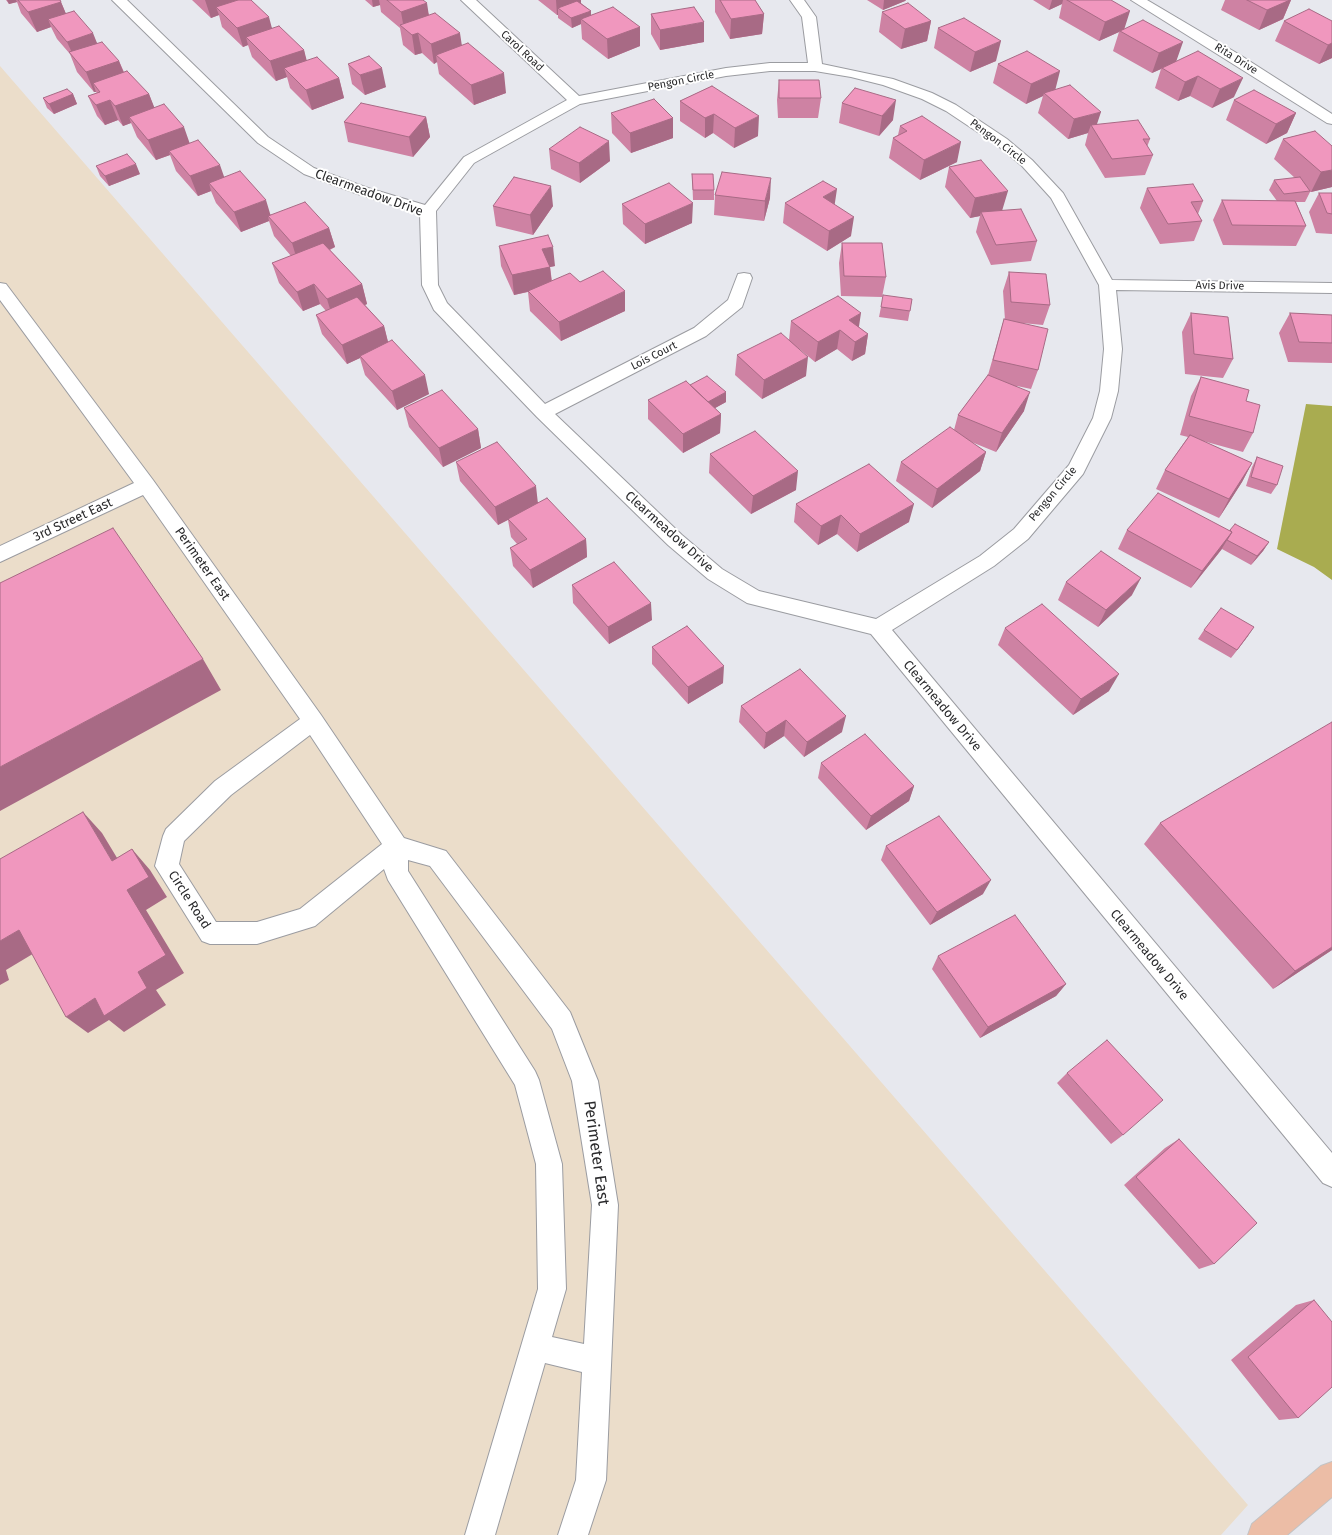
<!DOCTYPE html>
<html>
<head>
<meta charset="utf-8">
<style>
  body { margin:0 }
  canvas { display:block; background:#e7e8ee }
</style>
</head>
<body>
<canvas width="1332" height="1535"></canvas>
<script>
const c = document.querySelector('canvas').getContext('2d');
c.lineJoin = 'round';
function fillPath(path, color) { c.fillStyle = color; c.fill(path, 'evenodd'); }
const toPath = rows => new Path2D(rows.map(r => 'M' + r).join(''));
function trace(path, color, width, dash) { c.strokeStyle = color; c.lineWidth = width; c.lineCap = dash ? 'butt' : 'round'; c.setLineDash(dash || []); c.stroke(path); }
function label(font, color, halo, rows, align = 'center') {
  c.font = font + ' "Fira Sans",sans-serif'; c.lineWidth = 4; c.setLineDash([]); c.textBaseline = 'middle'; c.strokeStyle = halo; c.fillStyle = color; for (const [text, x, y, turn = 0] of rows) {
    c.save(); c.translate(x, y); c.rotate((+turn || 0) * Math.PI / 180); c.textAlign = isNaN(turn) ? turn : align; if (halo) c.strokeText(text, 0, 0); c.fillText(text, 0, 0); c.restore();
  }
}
const medical = toPath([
  [0,66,1248,1505,1221,1535,0,1535]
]);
const forest = toPath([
  [1306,404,1332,406,1332,580,1314,567,1277,549]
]);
const minor = toPath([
  [112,0,127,0,268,137,314,168,368,188,425,205,464,157,567,100,461,0,476,0,579,96,726,68,770,63,808,63,802,17,790,0,804,0,816,17,822,64,893,79,932,93,956,105,1007,139,1032,160,1063,193,1112,280,1332,283,1332,293,1116,290,1122,349,1118,391,1111,418,1083,474,1028,539,994,566,892,630,1332,1153,1332,1187,1323,1183,871,634,747,603,708,579,668,545,537,417,434,310,422,285,420,214,358,194,304,174,258,143,112,0],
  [770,71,815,71,851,77,883,85,922,99,946,111,997,145,1022,166,1051,198,1099,285,1104,349,1100,391,1093,418,1069,465,1014,529,980,556,876,619,759,591,722,569,682,535,555,414,706,336,742,307,752,278,750,274,744,273,738,274,728,300,694,328,545,404,447,303,438,285,436,211,474,163,580,104,726,76,770,71],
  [1131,0,1147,0,1240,55,1332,114,1332,124,1327,123,1131,0],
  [0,283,6,284,153,480,321,715,404,838,446,851,570,1012,598,1081,618,1205,606,1480,588,1535,558,1535,576,1480,582,1372,545,1363,495,1535,465,1535,538,1289,536,1164,515,1085,388,880,384,869,315,926,257,944,210,944,202,941,155,866,163,836,166,829,215,781,300,719,143,495,0,562,0,546,134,483,0,300,0,283],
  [310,735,382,844,300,909,257,922,216,922,179,864,184,841,231,795,310,735],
  [408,860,430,866,552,1029,572,1081,592,1205,584,1344,552,1337,566,1289,562,1164,539,1080,535,1071,408,871,408,860]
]);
const major = toPath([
  [1332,1462,1332,1497,1287,1535,1248,1535,1252,1524,1321,1466,1332,1462]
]);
const wall = toPath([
  [6,0,60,0,61,2,66,14,97,43,119,61,124,72,149,94,154,108,224,178,271,215,329,228,335,247,330,250,362,284,367,304,365,305,384,326,388,342,429,394,397,410,365,375,360,358,347,364,322,334,316,315,326,311,320,304,303,311,279,283,272,263,291,256,274,236,269,221,241,232,216,203,211,191,198,196,176,171,170,155,156,160,137,137,131,123,123,126,118,120,105,125,97,116,88,96,97,93,96,92,94,92,77,72,70,54,57,39,51,27,37,32,21,13,17,2,9,4],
  [192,0,251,0,272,28,304,50,306,61,339,78,344,98,312,110,290,88,287,77,276,81,252,57,248,45,243,47,222,27,219,15,211,18],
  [365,0,423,0,429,15,462,45,506,93,474,105,439,74,437,62,434,64,422,53,415,55,403,45,400,28,381,12,380,5,373,7],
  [538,0,581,0,581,3,591,11,591,15,640,27,640,46,608,59,582,39,581,24,572,28,558,18,558,15,557,15],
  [715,0,755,0,764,14,762,34,730,39,715,12],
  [867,0,906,0,905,1,883,10],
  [1033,0,1111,0,1124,29,1234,97,1212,108,1190,96,1178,101,1155,88,1161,69,1152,73,1113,51,1119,32,1099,41,1059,18,1062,4,1049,10],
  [1225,0,1291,0,1283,19,1259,30,1221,10],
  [882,12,931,21,927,41,901,49,879,32],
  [651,14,704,42,660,50,651,34],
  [1284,21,1332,21,1332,58,1319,64,1275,41],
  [938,28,996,61,970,72,934,48],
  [348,64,386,87,365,95,352,84],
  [998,64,1055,90,1097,124,1150,139,1147,147,1153,155,1145,175,1105,178,1085,145,1088,133,1068,139,1038,113,1043,96,1026,104,993,83],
  [779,80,821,98,818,118,778,118,777,100],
  [712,86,758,136,734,148,713,133,705,138,680,121,680,101],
  [855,88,893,120,879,136,839,123,842,103],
  [73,94,77,104,54,114,47,108,43,98],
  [1234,100,1296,113,1287,133,1266,144,1226,120],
  [611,113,673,118,673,138,631,153,612,133],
  [426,117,430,137,413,157,348,142,344,122],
  [900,126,957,162,920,180,889,158,893,138,898,135],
  [1315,131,1332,187,1311,192,1310,192,1305,202,1296,202,1306,226,1296,246,1223,245,1213,220,1222,200,1277,201,1269,190,1274,180,1295,178,1274,159,1283,139],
  [549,149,610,161,580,183,551,169],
  [96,166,140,174,109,186,100,176],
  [949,167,1002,210,1037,241,1031,261,991,265,976,232,980,216,970,218,945,187],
  [692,174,714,190,714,200,693,200],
  [1147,188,1203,201,1198,214,1202,221,1194,241,1160,244,1140,208],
  [1319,193,1332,193,1332,234,1316,233,1309,212],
  [715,195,770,198,764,221,714,215],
  [785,203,851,236,827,251,783,223],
  [622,204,692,223,645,244,623,224],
  [493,206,553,206,533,235,496,226],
  [842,243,886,277,882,297,841,296,839,263],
  [499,246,555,266,550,267,552,281,580,282,625,311,561,341,530,311,528,292,514,295,501,266],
  [1009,272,1050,305,1043,325,1022,323,1038,370,1031,389,1017,386,1024,411,996,452,969,441,986,452,980,471,932,508,896,481,901,462,954,430,958,415,988,375,1004,319,1005,320,1003,291],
  [912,299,908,321,879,317,881,307],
  [1191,313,1233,359,1223,378,1185,374,1182,332],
  [1290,313,1332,315,1332,363,1288,362,1279,333],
  [791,321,859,327,868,334,865,354,852,361,837,349,815,362,797,347,806,376,762,399,735,375,737,355,789,340],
  [1201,377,1246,401,1253,433,1243,452,1203,441,1252,463,1242,482,1219,518,1156,489,1165,470,1188,437,1180,435,1191,396],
  [690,385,726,402,715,408,721,414,720,433,683,453,648,419,648,400],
  [404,408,478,429,481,448,443,467,409,427],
  [710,454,796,490,751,514,709,473],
  [1257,457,1277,485,1271,494,1246,486,1252,467],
  [456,462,538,502,586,539,587,557,533,588,513,566,510,548,517,544,511,537,508,520,498,525,460,481],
  [796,504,909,522,857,552,837,534,818,545,794,522],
  [1127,530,1230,530,1269,542,1263,551,1251,565,1222,549,1191,588,1118,549],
  [1066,582,1132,595,1098,627,1058,600],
  [572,585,652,620,609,644,573,603],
  [1005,628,1109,691,1073,715,998,645],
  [1204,630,1248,636,1231,658,1198,639],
  [652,647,723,683,688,704,652,664],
  [741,706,842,732,804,757,784,736,764,749,739,722],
  [821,763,914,786,909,801,866,830,818,778],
  [1160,823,1332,950,1273,989,1144,844],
  [886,846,983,894,930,925,881,860],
  [938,956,1066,984,1056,996,980,1038,932,969],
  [1067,1073,1123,1135,1111,1144,1057,1083],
  [1179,1139,1214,1264,1199,1269,1124,1185,1165,1148],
  [1314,1300,1298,1418,1279,1420,1231,1360,1296,1305]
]);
const shadedWall = toPath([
  [7,0,16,0,17,2,9,4],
  [205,0,240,0,216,7,219,15,211,18],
  [372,0,379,0,380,5,373,7],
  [556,0,581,0,581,6,558,8,558,15,557,15],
  [884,0,906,0,905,1,883,10],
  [1052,0,1063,0,1062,4,1049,10],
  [1290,0,1291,0,1283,19,1259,30,1267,10],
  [61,2,69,21,48,19,51,27,37,32,28,12],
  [427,3,430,23,404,29,401,12],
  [591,11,591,21,581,19,581,24,572,28,571,18],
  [1130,11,1124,30,1120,31,1119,32,1099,41,1105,22],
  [764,14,762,34,730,39,731,19],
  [269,17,274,36,246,37,248,45,243,47,237,28],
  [931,21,927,41,901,49,905,29],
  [704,22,704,42,660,50,660,30],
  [640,27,640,46,608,59,607,39],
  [93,33,101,53,75,59,67,42],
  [418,33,422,53,415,55,412,35],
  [460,33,463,53,436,55,437,62,434,64,431,44],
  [1001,41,996,61,970,72,975,52],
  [1183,42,1176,62,1162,68,1161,69,1152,73,1159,53],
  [1332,43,1332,58,1319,64,1328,45],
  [304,50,309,69,284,68,287,77,276,81,270,61],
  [119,61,127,81,93,83,96,92,94,92,86,72],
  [382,68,386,87,365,95,360,75],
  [1060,71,1055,91,1044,93,1043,96,1026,104,1031,84],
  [504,73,506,93,474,105,471,85],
  [1198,76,1190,96,1178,101,1185,82],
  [339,78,344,98,312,110,306,90],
  [1243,78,1234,97,1212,108,1220,89],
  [73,94,77,104,54,114,49,104],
  [149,94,157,114,129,117,131,123,123,126,115,106],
  [110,100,118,120,105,125,96,105],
  [896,100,893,120,879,136,882,116],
  [1101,112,1095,130,1091,125,1088,133,1068,139,1074,119],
  [1296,113,1287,133,1266,144,1276,124],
  [714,114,713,133,705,138,705,118],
  [759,116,758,136,734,148,735,128],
  [426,117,430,137,413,157,409,137],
  [673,118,673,138,631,153,630,133],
  [184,127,191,147,169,151,170,155,156,160,148,140],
  [609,141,610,161,580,183,579,163],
  [961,142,957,162,920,180,924,160],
  [136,164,140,174,109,186,105,176],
  [220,165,227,185,209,183,211,191,198,196,190,176],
  [1332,170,1332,187,1311,192,1321,172],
  [771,178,770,198,764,221,765,201],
  [551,186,553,206,533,235,530,215],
  [837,189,834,209,823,197],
  [1008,191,1002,211,981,212,980,216,970,218,975,198],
  [266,200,272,220,268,216,269,221,241,232,234,212],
  [693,203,692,223,645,244,645,224],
  [854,217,851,236,827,251,829,231],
  [329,228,335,247,298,263,292,243],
  [553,247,555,266,550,267,552,286,514,295,512,275,542,249],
  [314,284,320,304,303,311,297,292],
  [362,284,367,304,333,319,327,299],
  [625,291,625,311,561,341,559,322],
  [861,313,858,333,849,320],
  [384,326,389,346,360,356,360,358,347,364,342,345],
  [840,330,837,349,815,362,818,342],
  [868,334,865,354,852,361,855,342],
  [808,357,806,376,762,399,764,380],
  [425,375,429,394,397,410,392,391],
  [726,392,726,402,708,412,708,402],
  [1030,392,1024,411,996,452,1002,433],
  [721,414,720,433,683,453,683,434],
  [478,429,481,448,443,467,439,448],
  [986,452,980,471,932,508,937,489],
  [1252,463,1242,482,1219,518,1229,499],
  [798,471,796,490,751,514,753,496],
  [536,486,538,504,498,525,495,507],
  [914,504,909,522,857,552,860,534],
  [841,515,837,534,818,545,821,526],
  [1232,532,1221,550,1191,588,1202,571],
  [586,539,587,557,533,588,530,570],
  [1269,542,1263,551,1251,565,1257,556],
  [1141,578,1132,595,1098,627,1106,610],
  [651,603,652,620,609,644,608,627],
  [1254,627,1248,636,1231,658,1237,650],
  [203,659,221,690,0,811,0,767],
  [724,666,723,683,688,704,688,687],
  [1119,674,1109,691,1073,715,1081,699],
  [846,716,842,732,804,757,807,742],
  [786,720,784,736,764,749,766,733],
  [914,786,909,801,866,830,871,816],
  [83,812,102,833,131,881,112,861],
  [132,849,150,870,167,897,146,910,184,973,156,990,166,1005,124,1032,109,1020,88,1033,66,1017,95,998,138,972,127,890],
  [991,880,983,894,930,925,937,912],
  [19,930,41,949,6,970,9,980,0,985,0,941],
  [1332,947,1332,950,1273,989,1295,971],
  [1066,984,1056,996,980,1038,988,1027]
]);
const building = toPath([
  [18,0,60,0,61,2,28,12,18,0],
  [238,0,251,0,269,17,237,28,216,7,238,0],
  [387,0,423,0,427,3,401,12,387,0],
  [720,0,755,0,764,14,731,19,720,0],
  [1067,0,1111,0,1130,11,1105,22,1067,0],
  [1247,0,1290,0,1267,10,1247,0],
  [577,1,591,11,571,18,558,8,577,1],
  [908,3,931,21,905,29,882,12,908,3],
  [613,7,640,27,607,39,581,19,613,7],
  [694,7,704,22,660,30,651,14,694,7],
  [1309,9,1332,21,1332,43,1328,45,1284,21,1309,9],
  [74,11,93,33,67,42,48,19,74,11],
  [435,13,460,33,431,44,418,33,412,35,400,25,435,13],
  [964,18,1001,41,975,52,938,28,964,18],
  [1143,20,1183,42,1159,53,1120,31,1143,20],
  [279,26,304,50,270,61,246,37,279,26],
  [102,42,119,61,86,72,69,52,102,42],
  [468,43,504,73,471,85,436,55,468,43],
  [1027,51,1060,71,1031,84,998,64,1027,51],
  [1198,51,1243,78,1220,89,1198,76,1185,82,1162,68,1198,51],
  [369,56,382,68,360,75,348,64,369,56],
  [317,57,339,78,306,90,284,68,317,57],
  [127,71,149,94,115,106,110,100,96,105,88,96,100,92,93,83,127,71],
  [779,80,819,80,821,98,779,98,779,80],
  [1070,85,1101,112,1074,119,1044,93,1070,85],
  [712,86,759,116,735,128,714,114,705,118,680,101,712,86],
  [855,88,896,100,882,116,842,103,855,88],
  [67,89,73,94,49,104,43,98,67,89],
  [1254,90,1296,113,1276,124,1234,100,1254,90],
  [654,99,673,118,630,133,611,113,654,99],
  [361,103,426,117,409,137,344,122,361,103],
  [164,104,184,127,148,140,129,117,164,104],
  [922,116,961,142,924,160,893,138,907,131,900,126,922,116],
  [1138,120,1150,139,1143,139,1153,155,1112,159,1091,125,1138,120],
  [580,127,609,141,579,163,549,149,580,127],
  [1315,131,1332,146,1332,170,1321,172,1283,139,1315,131],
  [198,140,220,165,190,176,169,151,198,140],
  [127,154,136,164,105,176,96,166,127,154],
  [981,160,1008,191,975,198,949,167,981,160],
  [240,171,266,200,234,212,209,183,240,171],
  [722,172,771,178,765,201,715,195,722,172],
  [692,174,713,174,714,190,693,190,692,174],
  [514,177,551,186,530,215,493,206,514,177],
  [1300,177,1310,191,1284,194,1274,180,1300,177],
  [823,181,837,189,823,197,854,217,829,231,785,203,823,181],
  [669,183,693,203,645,224,622,204,669,183],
  [1193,184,1203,201,1191,202,1202,221,1168,224,1147,188,1193,184],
  [1319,193,1332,193,1332,214,1327,213,1319,193],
  [1222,200,1295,201,1306,226,1232,225,1222,200],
  [305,202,329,228,292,243,268,216,305,202],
  [1021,209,1037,241,996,245,981,212,1021,209],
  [548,235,553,247,542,249,550,267,512,275,499,246,548,235],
  [323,243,362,284,327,299,314,284,297,292,272,263,323,243],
  [842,243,882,243,886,277,844,276,842,243],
  [603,271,625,291,559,322,528,291,570,273,580,282,603,271],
  [1009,272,1046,274,1050,305,1011,302,1009,272],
  [883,295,912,299,910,311,881,307,883,295],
  [838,296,861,313,849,320,868,334,855,342,840,330,818,342,791,321,838,296],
  [357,297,384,326,342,345,316,315,357,297],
  [1191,313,1228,317,1233,359,1194,354,1191,313],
  [1290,313,1332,315,1332,343,1299,342,1290,313],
  [1004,319,1048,329,1038,370,993,360,1004,319],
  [781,333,808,357,764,380,737,355,781,333],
  [392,340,425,375,392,391,360,356,392,340],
  [988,375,1030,392,1002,433,958,415,988,375],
  [707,376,726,392,708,402,690,385,707,376],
  [1201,377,1249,390,1246,401,1260,405,1253,433,1189,416,1201,377],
  [686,381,721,414,683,434,648,400,686,381],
  [442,390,478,429,439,448,404,408,442,390],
  [950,427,986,452,937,489,901,462,950,427],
  [755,431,798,471,753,496,710,454,755,431],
  [1190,435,1252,463,1229,499,1165,470,1190,435],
  [497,442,536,486,495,507,456,462,497,442],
  [1257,457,1283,466,1277,485,1251,477,1257,457],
  [869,464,914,504,860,534,841,515,821,526,796,504,869,464],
  [1158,493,1232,532,1202,571,1127,530,1158,493],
  [547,498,586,539,530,570,510,548,527,539,508,519,547,498],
  [1235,524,1269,542,1257,556,1227,540,1232,532,1230,530,1235,524],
  [113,528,203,659,0,767,0,583,113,528],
  [1101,551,1141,578,1106,610,1066,582,1101,551],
  [614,562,651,603,608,627,572,585,614,562],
  [1042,604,1119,674,1081,699,1005,628,1042,604],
  [1221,608,1254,627,1237,650,1204,630,1221,608],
  [687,626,724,666,688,687,652,647,687,626],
  [800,669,846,716,807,742,786,720,766,733,741,706,800,669],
  [1332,722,1332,947,1295,971,1160,823,1332,722],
  [865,734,914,786,871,816,821,763,865,734],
  [83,812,112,861,132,849,149,877,127,890,166,955,138,972,147,988,104,1016,95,998,66,1017,19,930,0,941,0,859,83,812],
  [939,816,991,880,937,912,886,846,939,816],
  [1015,915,1066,984,988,1027,938,956,1015,915],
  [1107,1040,1163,1100,1123,1135,1067,1073,1107,1040],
  [1179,1139,1257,1223,1214,1264,1136,1177,1179,1139],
  [1314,1300,1332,1322,1332,1387,1298,1418,1248,1357,1314,1300]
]);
const farStreetnames = [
  ["Carol Road",522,51,43],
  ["Rita Drive",1236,59,32],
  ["Pengon Circle",681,81,-11],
  ["Pengon Circle",998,142,37],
  ["Avis Drive",1220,286,1],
  ["Lois Court",654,356,-27],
  ["Pengon Circle",1053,494,-50]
];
const streetNames = [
  ["Clearmeadow Drive",369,193,20],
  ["3rd Street East",73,520,-25],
  ["Clearmeadow Drive",669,532,42],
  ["Perimeter East",202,564,55],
  ["Clearmeadow Drive",942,706,50],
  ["Circle Road",189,900,57],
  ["Clearmeadow Drive",1149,955,50]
];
const nearStreetnames = [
  ["Perimeter East",596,1153,82]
];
fillPath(medical, '#ebddca');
fillPath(forest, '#a9ac50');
trace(minor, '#9b9ca1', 2);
trace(major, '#c3c3c4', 2);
fillPath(minor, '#fff');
fillPath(major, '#ecbda6');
fillPath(wall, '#ce82a3');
fillPath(shadedWall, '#a86a85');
fillPath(building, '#f097be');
trace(building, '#a86a85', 1);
label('11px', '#2a2a2c', '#fff', farStreetnames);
label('13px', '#2a2a2c', '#fff', streetNames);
label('16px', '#2a2a2c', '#fff', nearStreetnames);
</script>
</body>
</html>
